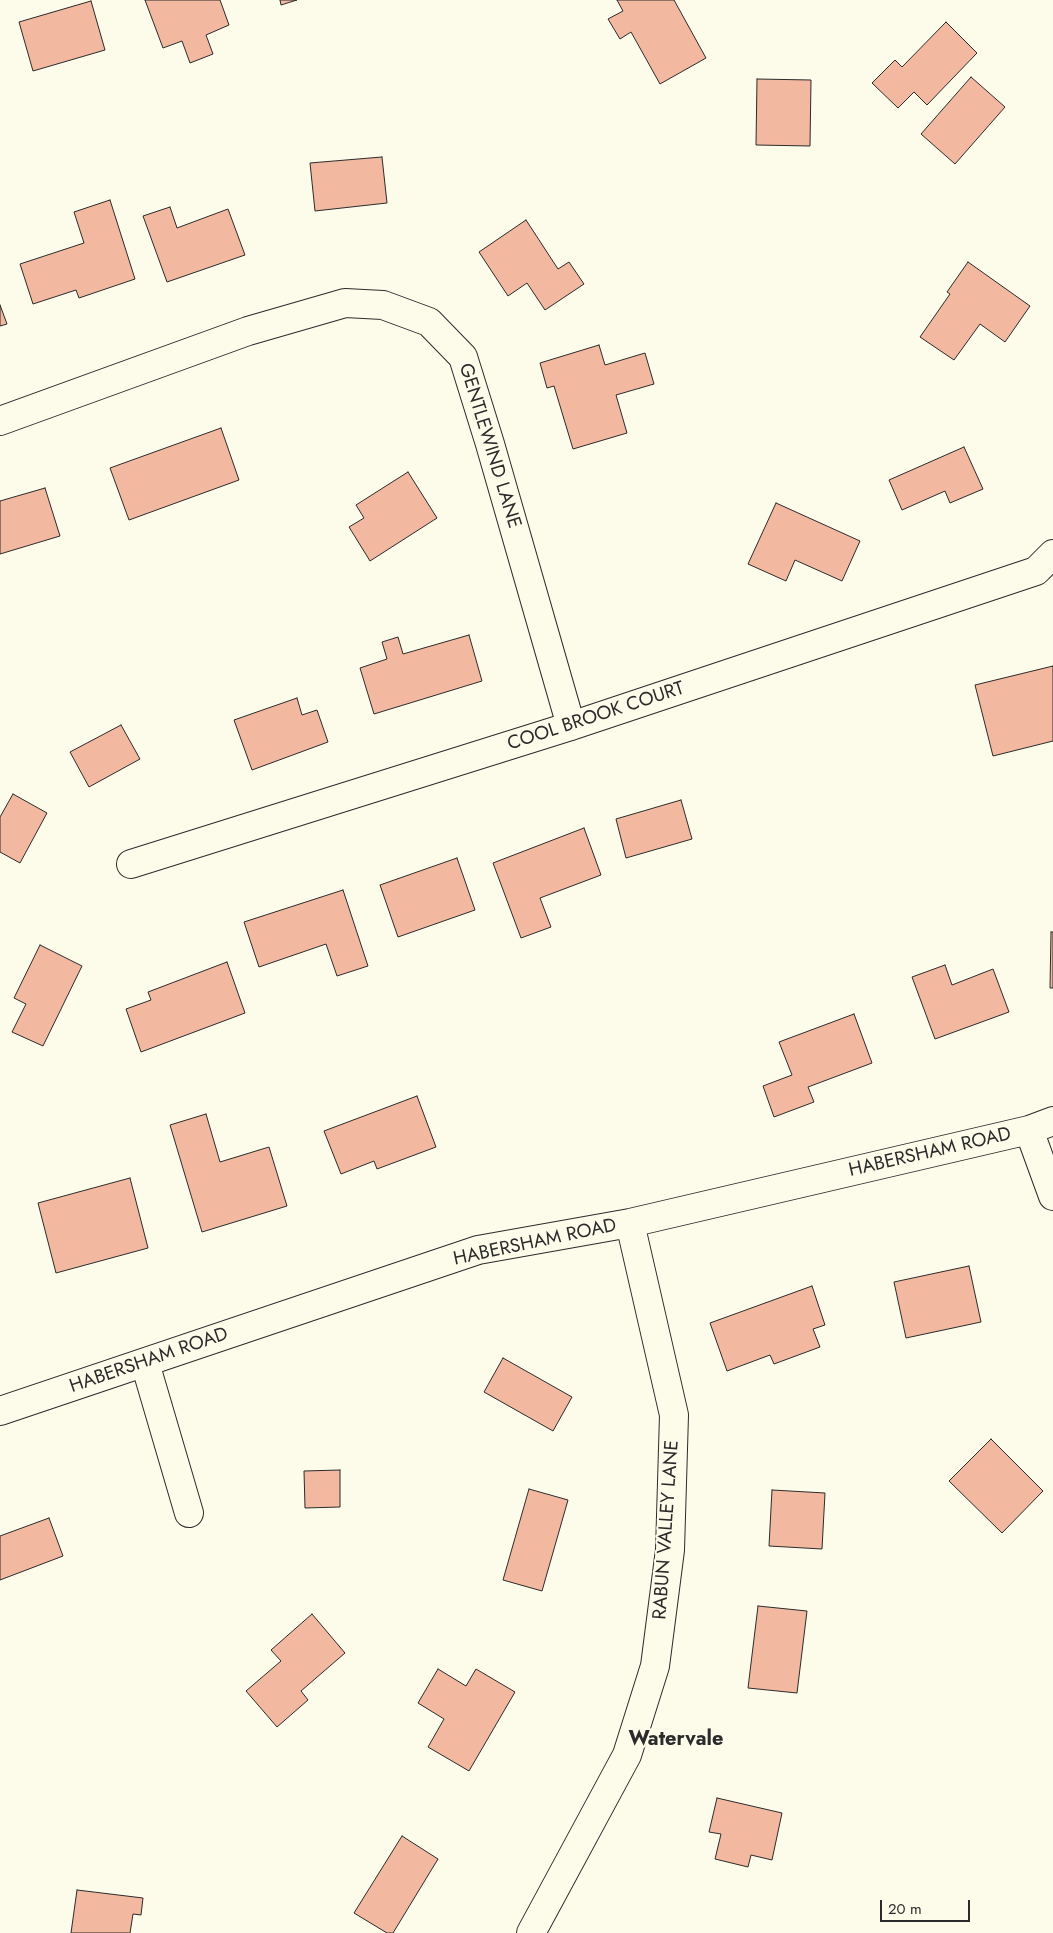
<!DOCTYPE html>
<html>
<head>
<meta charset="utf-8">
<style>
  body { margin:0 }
  #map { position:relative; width:1053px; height:1933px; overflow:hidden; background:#fdfbea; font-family:Jost,sans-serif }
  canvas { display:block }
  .scale { position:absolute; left:880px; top:1900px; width:90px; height:22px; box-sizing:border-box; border:2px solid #2b2b2b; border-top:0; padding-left:6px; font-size:15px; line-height:18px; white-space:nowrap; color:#2b2b2b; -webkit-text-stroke:4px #fdfbea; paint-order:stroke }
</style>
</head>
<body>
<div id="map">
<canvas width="1053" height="1933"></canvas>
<div class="scale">20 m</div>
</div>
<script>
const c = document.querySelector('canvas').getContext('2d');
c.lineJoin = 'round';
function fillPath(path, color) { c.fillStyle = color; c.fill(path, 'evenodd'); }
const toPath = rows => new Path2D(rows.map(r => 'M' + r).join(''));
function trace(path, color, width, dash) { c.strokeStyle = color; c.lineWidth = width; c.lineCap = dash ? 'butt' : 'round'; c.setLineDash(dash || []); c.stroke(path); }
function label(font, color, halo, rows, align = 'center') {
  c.font = font + ' Jost,sans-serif'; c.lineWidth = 4; c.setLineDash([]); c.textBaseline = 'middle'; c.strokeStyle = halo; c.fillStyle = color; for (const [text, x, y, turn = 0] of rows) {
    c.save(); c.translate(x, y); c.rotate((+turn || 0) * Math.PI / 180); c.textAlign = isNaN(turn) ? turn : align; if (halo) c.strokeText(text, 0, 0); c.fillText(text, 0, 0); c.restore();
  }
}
const building = toPath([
  [145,0,220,0,229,25,206,35,213,54,190,63,182,41,163,48,145,0],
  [280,0,297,0,281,5,280,0],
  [617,0,674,0,706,58,660,84,631,32,620,39,608,19,623,11,617,0],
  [91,1,105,50,33,71,19,22,91,1],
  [946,22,977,53,927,105,914,92,898,108,872,83,895,60,902,67,946,22],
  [971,77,1005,107,955,164,921,134,971,77],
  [757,79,811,80,810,146,756,145,757,79],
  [382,157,387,203,315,211,310,163,382,157],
  [110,200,135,279,79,298,76,290,33,304,20,264,84,243,74,212,110,200],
  [170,207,177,228,228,209,245,255,167,282,143,216,170,207],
  [526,220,558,269,569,262,584,284,545,310,527,283,508,296,479,252,526,220],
  [968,262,1030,306,1005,342,980,324,954,360,920,337,950,294,947,292,968,262],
  [0,305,7,324,0,326,0,305],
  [599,345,605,365,645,353,654,384,616,395,627,433,573,449,554,386,547,388,540,363,599,345],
  [221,428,239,480,129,520,110,468,221,428],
  [964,447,983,489,950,503,945,491,902,510,889,480,964,447],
  [408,472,437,518,370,561,349,527,364,518,356,505,408,472],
  [45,488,60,536,0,554,0,501,45,488],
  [776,503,860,541,842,581,795,560,786,581,748,564,776,503],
  [469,635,482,681,374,714,360,668,387,659,382,642,398,637,403,654,469,635],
  [1053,666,1053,741,993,756,975,685,1053,666],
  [297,698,302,715,317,710,328,742,252,770,234,720,297,698],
  [121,725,140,759,89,787,70,752,121,725],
  [13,794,47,813,20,863,0,852,0,817,13,794],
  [681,800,692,839,626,858,616,819,681,800],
  [584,828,601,875,540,898,551,927,521,938,493,863,584,828],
  [457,858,475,910,398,937,380,885,457,858],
  [343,890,368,966,337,976,326,944,259,967,244,922,343,890],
  [1051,932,1053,932,1053,988,1050,988,1051,932],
  [40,945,82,966,43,1046,12,1032,26,1004,14,998,40,945],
  [227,962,245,1013,141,1052,126,1009,151,1000,148,992,227,962],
  [945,965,952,985,993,969,1009,1012,935,1039,912,977,945,965],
  [854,1014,872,1063,808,1087,814,1102,774,1117,763,1086,792,1075,779,1042,854,1014],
  [417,1096,436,1147,377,1169,374,1161,341,1174,324,1131,417,1096],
  [206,1114,220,1162,269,1147,287,1206,202,1232,170,1125,206,1114],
  [130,1178,148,1248,56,1273,38,1203,130,1178],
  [969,1266,981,1322,906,1338,894,1282,969,1266],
  [812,1286,825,1325,813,1329,820,1347,774,1364,770,1355,727,1371,710,1323,812,1286],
  [503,1358,572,1397,553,1431,484,1392,503,1358],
  [991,1439,1043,1491,1002,1533,949,1481,991,1439],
  [340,1470,340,1507,305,1508,304,1471,340,1470],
  [529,1489,568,1500,542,1591,503,1580,529,1489],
  [772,1490,825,1493,822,1549,769,1546,772,1490],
  [49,1518,63,1556,0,1580,0,1536,49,1518],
  [758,1606,807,1611,797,1693,748,1688,758,1606],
  [312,1614,345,1653,301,1691,308,1700,277,1727,246,1691,281,1661,271,1650,312,1614],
  [438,1669,466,1686,476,1669,515,1692,469,1771,428,1747,444,1719,418,1703,438,1669],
  [717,1798,782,1813,772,1860,751,1855,748,1867,715,1859,721,1834,709,1832,717,1798],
  [402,1836,438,1859,393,1933,387,1933,354,1913,402,1836],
  [77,1890,143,1898,141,1915,133,1914,130,1933,71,1933,77,1890]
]);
const minor = toPath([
  [0,421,248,331,345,303,383,305,429,322,463,357,490,444,571,726],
  [131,864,571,726,1036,571,1053,554],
  [1029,1130,1053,1196],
  [145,1363,189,1513],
  [0,1411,478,1250,630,1223,1029,1130,1053,1121],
  [531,1933,627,1755,655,1666,670,1550,674,1415,630,1223]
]);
const streetNames = [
  ["GENTLEWIND LANE",489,446,73],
  ["COOL BROOK COURT",596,717,-18],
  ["HABERSHAM ROAD",930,1153,-13],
  ["HABERSHAM ROAD",535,1243,-12],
  ["HABERSHAM ROAD",149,1361,-19],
  ["RABUN VALLEY LANE",667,1530,-86]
];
const neighbourhoodNames = [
  ["Watervale",676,1740]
];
fillPath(building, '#f2b8a0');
trace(building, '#2b2b2b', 1);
trace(minor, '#2b2b2b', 30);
trace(minor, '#fdfbea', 28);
label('19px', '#2b2b2b', '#fdfbea', streetNames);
label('bold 20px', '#2b2b2b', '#fdfbea', neighbourhoodNames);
</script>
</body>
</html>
